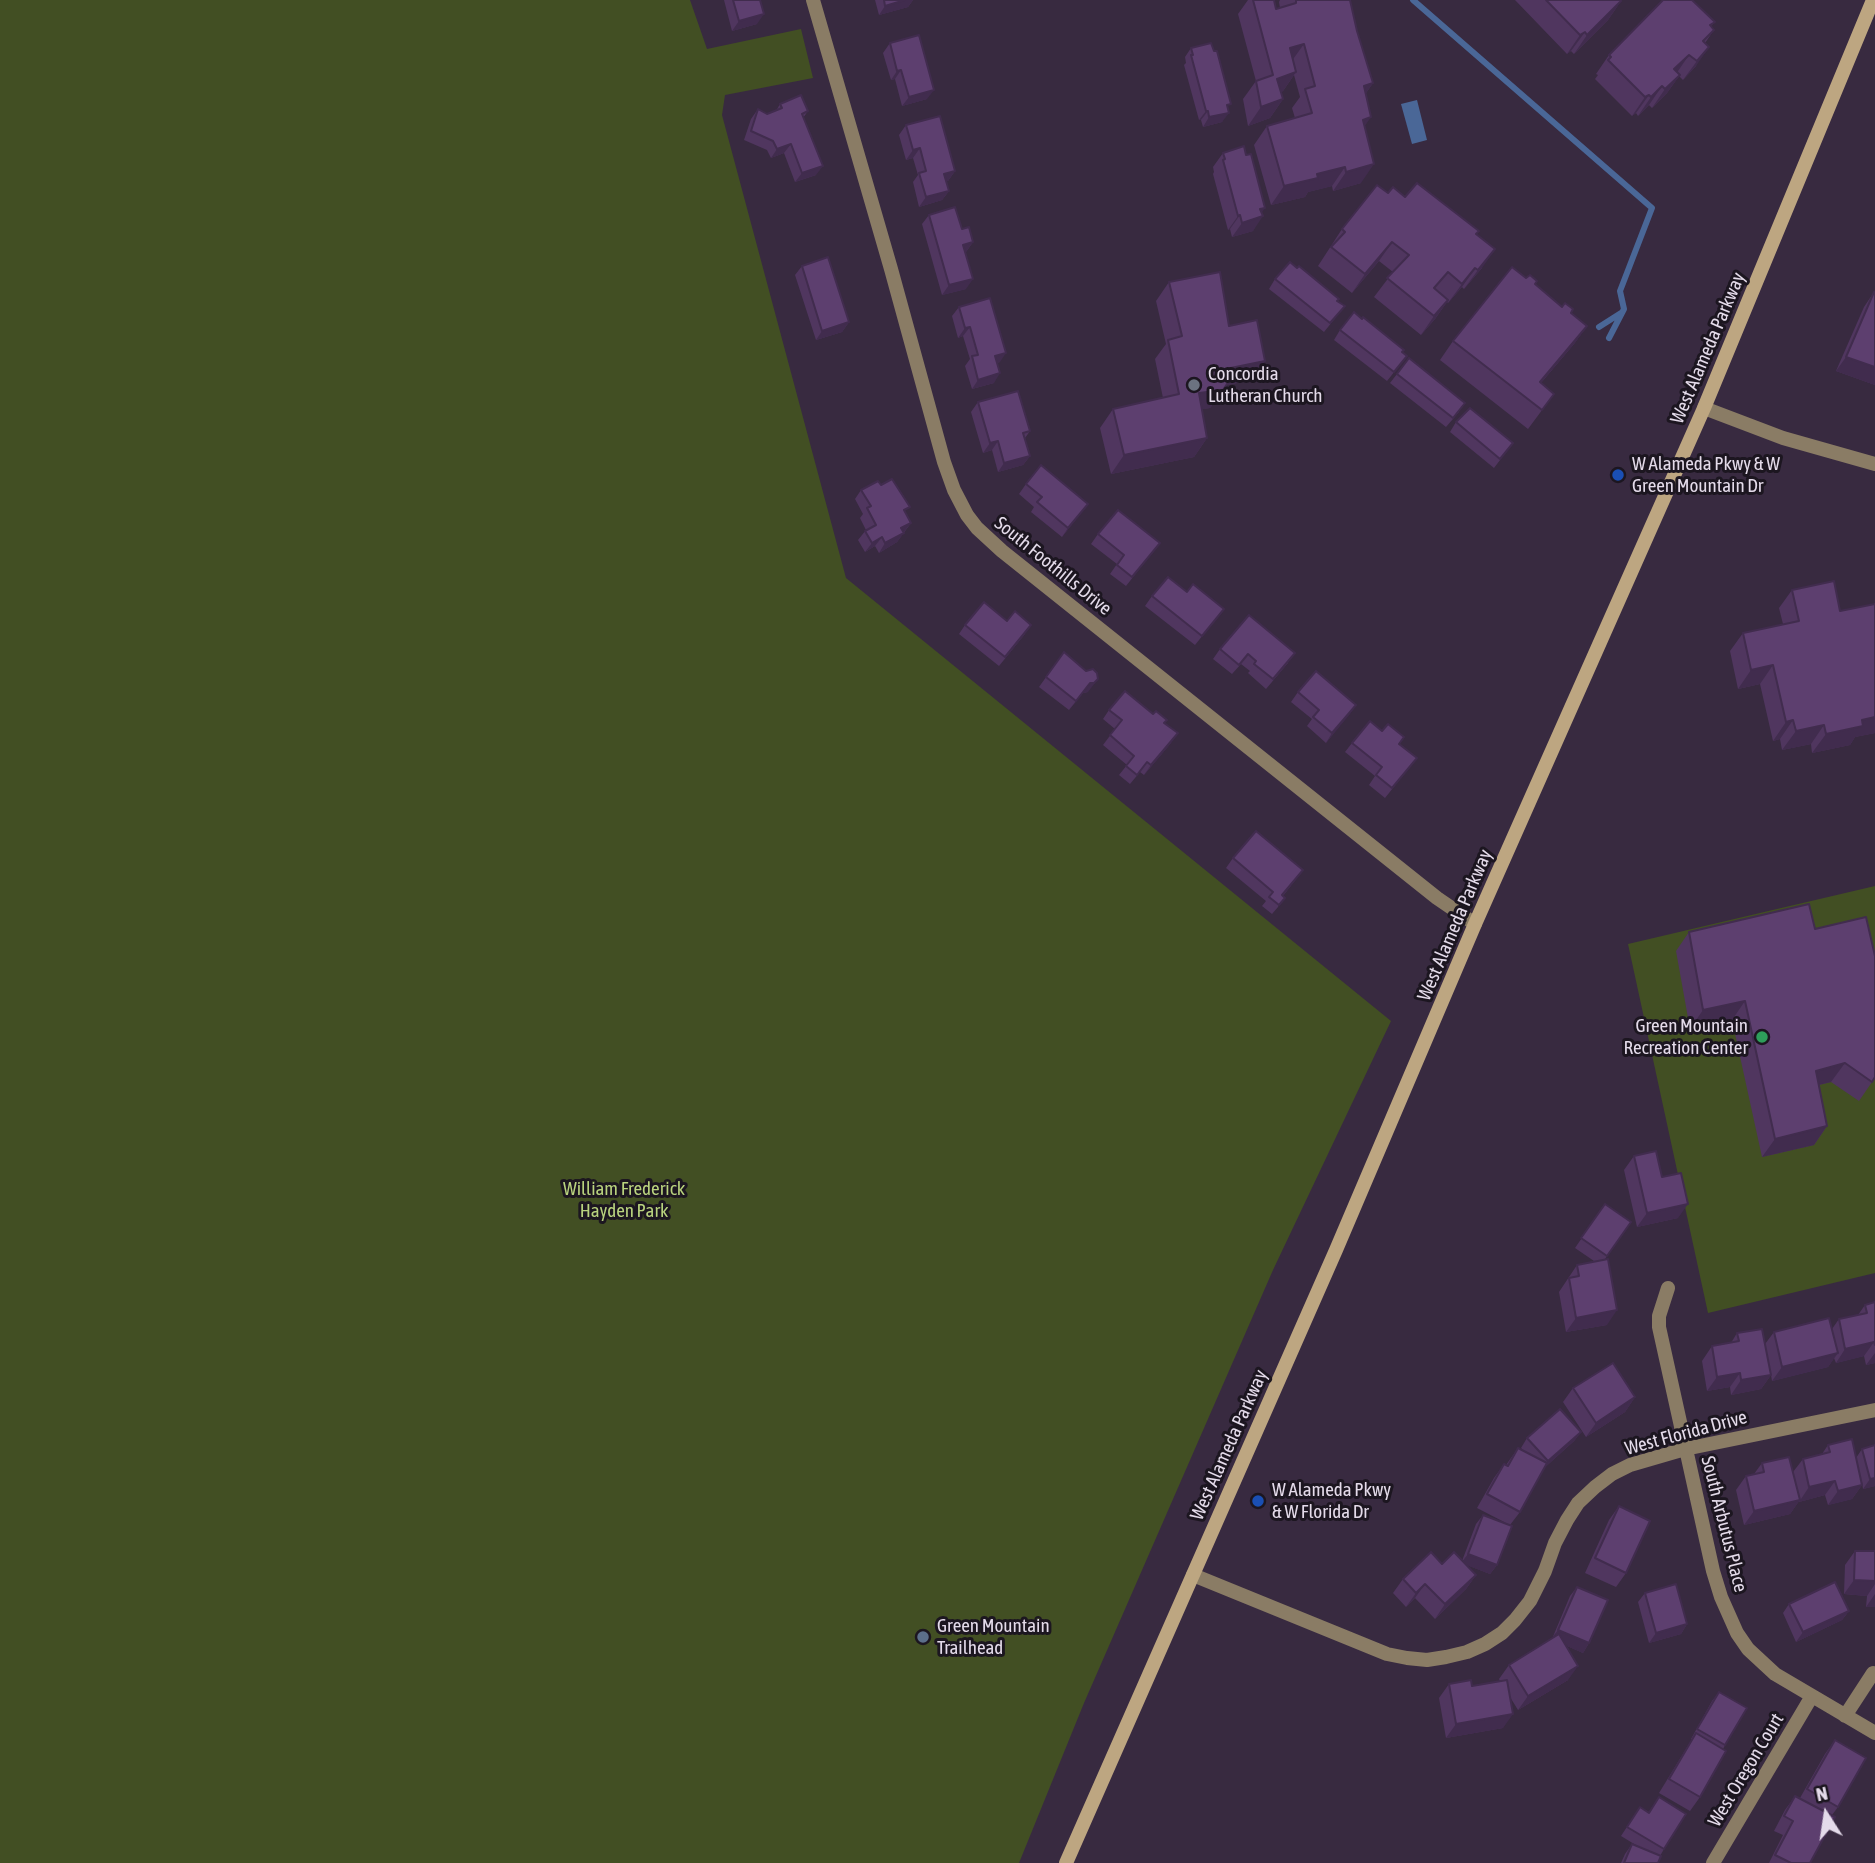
<!DOCTYPE html>
<html>
<head>
<meta charset="utf-8">
<style>
  body { margin:0 }
  #map { position:relative; width:1875px; height:1863px; overflow:hidden; background:#382a40; font-family:"Asap Condensed",sans-serif }
  canvas { display:block }
  .north { position:absolute; left:1791px; top:1779px; width:70px; height:70px; -webkit-text-stroke:5px #1c1620; paint-order:stroke; rotate:348deg; font-size:19px; font-weight:700; line-height:28px; text-align:center; color:#e4dbea }
  .north::after { content:''; display:block; margin:auto; width:24px; height:32px; background:#e4dbea; clip-path:polygon(50% 0,100% 100%,50% 72%,0 100%) }
</style>
</head>
<body>
<div id="map">
<canvas width="1875" height="1863"></canvas>
<div class="north">N</div>
</div>
<script>
const c = document.querySelector('canvas').getContext('2d');
c.lineJoin = 'round';
function fillPath(path, color) { c.fillStyle = color; c.fill(path, 'evenodd'); }
const toPath = rows => new Path2D(rows.map(r => 'M' + r).join(''));
function trace(path, color, width, dash) { c.strokeStyle = color; c.lineWidth = width; c.lineCap = dash ? 'butt' : 'round'; c.setLineDash(dash || []); c.stroke(path); }
function label(font, color, halo, rows, align = 'center') {
  c.font = font + ' "Asap Condensed",sans-serif'; c.lineWidth = 6; c.setLineDash([]); c.textBaseline = 'middle'; c.strokeStyle = halo; c.fillStyle = color; for (const [text, x, y, turn = 0] of rows) {
    c.save(); c.translate(x, y); c.rotate((+turn || 0) * Math.PI / 180); c.textAlign = isNaN(turn) ? turn : align; if (halo) c.strokeText(text, 0, 0); c.fillText(text, 0, 0); c.restore();
  }
}
const green = toPath([
  [0,0,690,0,707,49,801,29,813,78,725,95,722,115,846,578,1391,1021,1273,1270,1084,1703,1019,1863,0,1863],
  [1875,886,1875,1273,1708,1313,1628,944]
]);
const water = toPath([
  [1417,100,1427,140,1412,144,1401,104]
]);
const stream = toPath([
  [1413,0,1652,208,1620,291,1624,309,1609,338],
  [1599,327,1621,313]
]);
const street = toPath([
  [813,0,891,269,944,462,954,490,967,515,977,528,1002,551,1437,898,1475,924],
  [1704,408,1783,438,1875,464],
  [1668,1288,1659,1316,1659,1327,1713,1571,1721,1597,1737,1633,1748,1649,1775,1674,1875,1733],
  [1193,1575,1387,1654,1407,1658,1427,1660,1446,1657,1467,1652,1485,1644,1502,1633,1515,1620,1530,1601,1545,1571,1555,1543,1567,1520,1578,1503,1595,1487,1612,1474,1630,1465,1685,1449,1875,1410],
  [1845,1716,1873,1673],
  [1713,1863,1812,1696]
]);
const secondary = toPath([
  [1066,1863,1336,1250,1475,924,1704,408,1873,0]
]);
const wall = toPath([
  [724,0,760,0,757,24,732,31],
  [875,0,913,0,908,7,879,15],
  [1248,0,1274,0,1276,9,1280,8,1279,2,1280,0,1350,0,1357,31,1373,83,1366,93,1365,126,1361,183,1333,191,1332,186,1308,192,1305,197,1271,205,1254,145,1267,126,1295,118,1292,108,1300,97,1294,75,1283,91,1281,92,1283,99,1270,118,1248,126,1243,99,1256,81,1238,14],
  [1515,0,1620,0,1621,1,1608,20,1574,54,1571,51,1567,54],
  [1715,22,1711,26,1714,30,1705,43,1696,66,1683,80,1679,76,1667,93,1652,108,1649,105,1638,116,1636,113,1632,116,1595,79,1598,75,1596,74,1609,55],
  [890,43,927,99,902,106,895,79,891,80,883,53],
  [1191,48,1228,108,1222,122,1203,127,1201,120,1199,120,1184,65,1186,63,1185,57],
  [780,104,808,111,803,118,816,175,795,182,784,153,771,158,767,150,744,140,751,119,758,109,767,114,776,111],
  [906,125,955,171,948,181,946,181,949,191,942,200,919,207,913,182,918,175,913,158,906,160,899,135],
  [1223,153,1262,212,1253,231,1232,237,1230,229,1228,230,1213,174,1214,172,1213,167],
  [1388,193,1405,197,1477,234,1482,268,1464,289,1462,287,1448,303,1447,302,1435,319,1421,335,1374,297,1393,272,1379,261,1352,293,1318,266,1342,229],
  [929,215,962,229,973,242,966,252,965,252,966,289,942,295,922,224],
  [802,266,849,322,842,332,816,340,795,275],
  [1526,278,1537,281,1535,285,1562,307,1571,313,1587,326,1574,344,1541,383,1554,394,1528,429,1440,360,1453,341],
  [1275,279,1338,301,1345,306,1324,332,1269,289],
  [1169,282,1229,326,1265,361,1252,380,1227,385,1210,408,1202,409,1207,438,1194,457,1111,474,1100,428,1113,409,1163,398,1155,359,1166,344,1156,301],
  [1874,292,1875,385,1836,371,1864,307],
  [959,307,1000,362,997,363,994,383,972,389,965,366,970,359,963,336,958,338,952,316],
  [1340,330,1402,352,1407,356,1387,381,1334,340],
  [1397,374,1459,412,1446,427,1390,383],
  [978,402,1030,431,1025,438,1030,456,1023,465,998,472,992,450,983,453,971,412],
  [1456,422,1513,443,1494,468,1450,432],
  [1026,484,1088,504,1062,537,1031,512,1034,507,1019,494],
  [881,485,906,513,911,523,897,542,879,553,875,546,865,552,858,540,866,530,860,518,863,514,855,499,861,490],
  [1098,534,1153,552,1126,586,1110,574,1117,564,1091,544],
  [1792,590,1840,611,1875,604,1875,733,1855,737,1850,745,1812,753,1811,744,1782,750,1780,739,1773,741,1760,684,1738,689,1730,651,1743,633,1783,624,1779,608],
  [1187,592,1224,609,1195,645,1145,606,1152,596],
  [965,625,1025,634,999,666,959,634],
  [1220,649,1288,663,1266,689,1248,673,1250,671,1241,664,1232,674,1213,659],
  [1064,652,1086,671,1088,692,1083,693,1069,710,1039,687],
  [1298,692,1356,705,1326,743,1307,726,1312,719,1291,702],
  [1109,710,1164,723,1171,743,1144,775,1140,772,1130,784,1119,775,1127,765,1103,745,1115,729,1103,719],
  [1382,731,1404,737,1399,744,1417,758,1385,798,1369,785,1375,776,1345,752,1352,743],
  [1233,858,1303,870,1283,896,1278,907,1272,914,1262,906,1266,901,1226,868],
  [1815,929,1872,1082,1859,1101,1831,1082,1819,1085,1827,1126,1814,1145,1762,1157,1732,1020,1690,1029,1676,951,1689,932],
  [1634,1156,1662,1177,1678,1218,1637,1227,1624,1170],
  [1605,1204,1631,1222,1605,1259,1607,1325,1566,1332,1559,1292,1577,1265,1594,1261,1575,1248],
  [1875,1302,1875,1363,1866,1365,1864,1356,1836,1363,1834,1358,1828,1367,1772,1381,1771,1375,1761,1389,1731,1395,1730,1387,1707,1391,1702,1361,1712,1346,1731,1343,1737,1333,1765,1344,1774,1332,1832,1329,1839,1319,1858,1315,1865,1305],
  [1573,1388,1635,1397,1625,1412,1586,1437,1563,1402],
  [1581,1432,1574,1441,1543,1469,1520,1512,1510,1525,1497,1565,1490,1574,1467,1565,1476,1575,1466,1589,1435,1619,1415,1598,1406,1607,1393,1593,1403,1579,1442,1564,1462,1561,1476,1524,1483,1515,1506,1523,1477,1508,1494,1478,1504,1464,1506,1465,1518,1448,1523,1450,1521,1448,1527,1438],
  [1828,1445,1856,1458,1862,1449,1875,1486,1863,1489,1862,1482,1862,1485,1852,1499,1828,1505,1825,1495,1799,1502,1799,1501,1790,1514,1744,1525,1736,1490,1746,1476,1754,1474,1762,1463,1793,1472,1803,1459,1822,1454],
  [1619,1506,1626,1573,1616,1587,1585,1573,1609,1520],
  [1855,1551,1875,1551,1875,1607,1866,1607,1867,1596,1844,1594,1845,1565],
  [1577,1587,1589,1643,1583,1653,1565,1645,1568,1680,1518,1710,1510,1697,1503,1728,1446,1738,1439,1698,1449,1684,1472,1686,1500,1681,1499,1679,1509,1665,1552,1639,1570,1596],
  [1645,1593,1687,1624,1681,1634,1649,1643,1638,1602],
  [1789,1604,1849,1611,1842,1620,1796,1642,1783,1613],
  [1719,1692,1725,1745,1700,1797,1690,1811,1659,1793,1692,1739,1691,1739,1712,1701],
  [1835,1740,1838,1807,1832,1815,1810,1863,1769,1863,1783,1835,1774,1831,1785,1810,1795,1796,1800,1798,1825,1754],
  [1659,1797,1664,1849,1660,1856,1658,1863,1621,1863,1625,1854,1632,1844,1639,1847,1621,1836,1640,1807,1649,1812]
]);
const shadedWall = toPath([
  [905,0,913,0,908,7,879,15,885,6],
  [1621,1,1608,20,1574,54,1587,35],
  [764,14,757,24,732,31,739,21],
  [1585,32,1571,51,1567,54,1580,35],
  [1304,44,1291,62,1290,48],
  [1709,47,1696,66,1683,80,1697,61],
  [1689,55,1676,74,1661,88,1674,69],
  [901,70,895,79,891,80,897,71],
  [1296,72,1283,91,1264,98,1277,79],
  [1680,75,1667,93,1652,108,1665,89],
  [1373,83,1360,102,1364,86],
  [1662,86,1649,105,1638,116,1651,97],
  [934,90,927,99,902,106,909,97],
  [1649,95,1636,113,1632,116,1645,97],
  [1283,99,1270,118,1248,126,1261,107],
  [1206,111,1208,111,1201,120,1199,120],
  [1229,113,1222,122,1203,127,1209,117],
  [1371,117,1358,136,1363,120],
  [791,144,784,153,771,158,777,149],
  [920,148,913,158,906,160,913,150],
  [1374,164,1361,183,1333,191,1346,172],
  [823,166,816,175,795,182,802,173],
  [1345,167,1332,186,1308,192,1305,197,1271,205,1284,186,1317,174],
  [955,171,948,181,938,184,944,174],
  [949,191,942,200,919,207,926,197],
  [1265,208,1258,218,1263,216,1253,231,1232,237,1242,223,1260,209],
  [1240,215,1230,229,1228,230,1238,216],
  [973,242,966,252,956,255,963,245],
  [1392,242,1379,261,1352,293,1365,274],
  [1495,249,1482,268,1464,289,1478,270],
  [1475,268,1462,287,1448,303,1462,284],
  [973,279,966,289,942,295,949,285],
  [1448,300,1435,319,1421,335,1434,316],
  [849,322,842,332,816,340,822,331],
  [1587,326,1574,344,1526,400,1540,382],
  [970,327,963,336,958,338,965,328],
  [1006,353,1000,362,989,366,995,356],
  [1846,357,1875,367,1875,385,1836,371],
  [1265,361,1252,380,1227,385,1210,408,1186,412,1216,371],
  [1000,373,994,383,972,389,978,380],
  [1207,438,1194,457,1111,474,1124,455],
  [998,441,992,450,983,453,990,443],
  [1030,456,1023,465,998,472,1004,463],
  [1088,504,1081,513,1062,537,1068,528],
  [911,523,904,532,895,538,901,528],
  [904,533,897,542,879,553,885,543],
  [882,537,875,546,865,552,872,543],
  [1773,665,1760,684,1738,689,1751,670],
  [1098,679,1088,692,1083,693,1069,710,1090,683],
  [1356,705,1350,714,1326,743,1332,733],
  [1875,717,1875,733,1855,737,1850,745,1812,753,1826,734,1862,720],
  [1793,720,1780,739,1773,741,1786,722],
  [1824,725,1811,744,1782,750,1796,731],
  [1178,733,1171,743,1144,775,1151,765],
  [1745,1001,1732,1020,1690,1029,1703,1010],
  [1845,1063,1831,1082,1802,1089,1816,1071],
  [1827,1126,1814,1145,1762,1157,1775,1139],
  [1688,1204,1678,1218,1637,1227,1647,1213],
  [1617,1310,1607,1325,1566,1332,1576,1318],
  [1874,1342,1864,1356,1836,1363,1845,1349],
  [1838,1353,1828,1367,1772,1381,1782,1367],
  [1875,1353,1875,1363,1866,1365],
  [1740,1373,1730,1387,1707,1391,1717,1377],
  [1771,1375,1761,1389,1731,1395,1741,1380],
  [1635,1397,1625,1412,1586,1437,1596,1423],
  [1581,1432,1574,1441,1541,1471,1548,1461],
  [1875,1478,1875,1486,1863,1489,1870,1479],
  [1835,1481,1825,1495,1799,1502,1809,1487],
  [1862,1485,1852,1499,1828,1505,1838,1491],
  [1800,1500,1790,1514,1744,1525,1754,1511],
  [1468,1554,1497,1565,1490,1574,1461,1563],
  [1476,1575,1466,1589,1435,1619,1445,1604],
  [1854,1580,1875,1581,1875,1584,1867,1596,1844,1594],
  [1425,1584,1415,1598,1406,1607,1416,1593],
  [1875,1594,1875,1607,1866,1607],
  [1849,1611,1842,1620,1796,1642,1803,1632],
  [1687,1624,1681,1634,1649,1643,1656,1633],
  [1558,1630,1589,1643,1583,1653,1551,1639],
  [1578,1666,1568,1680,1518,1710,1528,1696],
  [1513,1714,1503,1728,1446,1738,1456,1724]
]);
const building = toPath([
  [733,0,760,0,764,14,739,21,733,0],
  [884,0,905,0,885,6,884,0],
  [1253,0,1274,0,1276,9,1296,3,1296,0,1350,0,1357,31,1373,83,1364,86,1371,117,1363,120,1374,164,1346,172,1345,167,1317,174,1318,178,1284,186,1267,126,1312,113,1305,89,1315,86,1304,44,1290,48,1296,72,1277,79,1283,99,1261,107,1256,81,1273,75,1253,0],
  [1546,0,1620,0,1621,1,1587,35,1585,32,1580,35,1546,0],
  [1663,0,1692,0,1715,22,1710,25,1714,30,1703,41,1709,47,1697,61,1689,55,1674,69,1680,75,1665,89,1662,86,1651,97,1649,95,1645,97,1608,60,1611,57,1609,55,1663,0],
  [919,35,934,90,909,97,901,70,897,71,890,43,919,35],
  [1211,43,1214,51,1217,51,1231,104,1227,105,1229,113,1209,117,1208,111,1206,111,1191,55,1193,55,1191,48,1211,43],
  [801,95,808,111,802,114,823,166,802,173,791,144,777,149,773,141,751,131,758,109,767,114,782,108,780,104,801,95],
  [940,116,955,171,944,174,949,191,926,197,919,173,926,171,920,148,913,150,906,125,940,116],
  [1244,146,1246,155,1251,154,1265,208,1260,209,1263,216,1242,223,1240,215,1238,216,1223,160,1225,159,1223,153,1244,146],
  [1417,183,1479,231,1476,234,1495,249,1478,270,1475,268,1462,284,1448,272,1434,288,1448,300,1434,316,1387,278,1409,255,1392,242,1365,274,1331,247,1345,232,1342,229,1377,185,1388,193,1393,187,1405,197,1417,183],
  [955,207,962,229,969,227,973,242,963,245,973,279,949,285,929,215,955,207],
  [828,257,849,322,822,331,802,266,828,257],
  [1290,262,1297,268,1299,266,1339,299,1337,301,1345,306,1330,323,1275,279,1290,262],
  [1512,267,1526,278,1530,275,1537,281,1535,284,1562,307,1565,303,1573,309,1571,313,1587,326,1540,382,1554,394,1542,410,1453,341,1512,267],
  [1220,272,1229,326,1257,320,1265,361,1216,371,1229,381,1223,390,1199,393,1207,438,1124,455,1113,409,1179,394,1168,340,1182,336,1169,282,1220,272],
  [1874,292,1875,293,1875,367,1846,357,1874,292],
  [990,298,1006,353,995,356,1000,373,978,380,972,356,978,355,970,327,965,328,959,307,990,298],
  [1354,312,1362,319,1363,317,1404,350,1402,352,1407,356,1394,372,1340,330,1354,312],
  [1409,358,1465,403,1453,418,1397,374,1409,358],
  [1018,391,1030,431,1023,433,1030,456,1004,463,998,441,990,443,978,402,1018,391],
  [1470,408,1513,443,1500,459,1456,422,1470,408],
  [1041,465,1088,504,1068,528,1037,502,1042,497,1026,484,1041,465],
  [892,479,910,507,904,510,911,523,901,528,904,533,885,543,882,537,872,543,865,531,876,525,867,508,871,506,861,490,878,481,881,485,892,479],
  [1118,510,1160,543,1132,577,1117,565,1124,555,1098,534,1118,510],
  [1168,577,1187,592,1193,584,1224,609,1202,636,1152,596,1168,577],
  [1834,581,1840,611,1875,604,1875,717,1862,720,1863,726,1826,734,1824,725,1796,731,1793,720,1786,722,1773,665,1751,670,1743,633,1799,621,1792,590,1834,581],
  [984,602,1007,621,1015,611,1031,625,1005,657,965,625,984,602],
  [1249,615,1295,653,1273,679,1254,664,1256,661,1248,654,1239,665,1220,649,1249,615],
  [1064,652,1086,671,1093,669,1097,673,1098,679,1094,683,1090,683,1076,701,1046,677,1064,652],
  [1316,671,1356,705,1332,733,1313,717,1319,710,1298,692,1316,671],
  [1125,691,1153,714,1156,711,1167,720,1164,723,1178,733,1151,765,1147,762,1137,775,1126,766,1134,756,1110,735,1122,720,1109,710,1125,691],
  [1370,721,1382,731,1388,724,1404,737,1399,744,1417,758,1392,788,1376,775,1382,767,1352,743,1370,721],
  [1256,831,1303,870,1282,895,1285,898,1279,905,1269,897,1273,892,1233,858,1256,831],
  [1809,904,1815,929,1866,917,1875,956,1875,1077,1872,1082,1845,1063,1816,1071,1827,1126,1775,1139,1745,1001,1703,1010,1689,932,1809,904],
  [1656,1151,1662,1177,1681,1173,1688,1204,1647,1213,1634,1156,1656,1151],
  [1605,1204,1631,1222,1607,1256,1581,1238,1605,1204],
  [1608,1259,1617,1310,1576,1318,1569,1278,1579,1276,1577,1265,1608,1259],
  [1875,1302,1875,1345,1874,1342,1845,1349,1839,1319,1867,1313,1865,1305,1875,1302],
  [1829,1318,1838,1353,1782,1367,1774,1332,1829,1318],
  [1762,1329,1771,1375,1741,1380,1740,1373,1717,1377,1712,1346,1739,1341,1737,1333,1762,1329],
  [1613,1363,1635,1397,1596,1423,1573,1388,1613,1363],
  [1560,1409,1581,1432,1548,1461,1527,1438,1560,1409],
  [1852,1439,1862,1485,1838,1491,1835,1481,1809,1487,1803,1459,1830,1452,1828,1445,1852,1439],
  [1875,1445,1875,1478,1870,1479,1862,1449,1875,1445],
  [1518,1448,1547,1463,1520,1512,1487,1494,1504,1464,1508,1466,1518,1448],
  [1789,1457,1800,1500,1754,1511,1746,1476,1764,1472,1762,1463,1789,1457],
  [1619,1506,1650,1521,1626,1573,1595,1558,1619,1506],
  [1483,1515,1512,1526,1497,1565,1468,1554,1483,1515],
  [1855,1551,1875,1551,1875,1581,1854,1580,1855,1551],
  [1431,1552,1442,1564,1454,1552,1476,1575,1445,1604,1425,1584,1416,1593,1403,1579,1431,1552],
  [1835,1582,1849,1611,1803,1632,1789,1604,1835,1582],
  [1676,1584,1687,1624,1656,1633,1645,1593,1676,1584],
  [1577,1587,1608,1600,1589,1643,1558,1630,1577,1587],
  [1559,1634,1578,1666,1528,1696,1509,1665,1559,1634],
  [1471,1680,1472,1686,1507,1680,1513,1714,1456,1724,1449,1684,1471,1680],
  [1719,1692,1747,1708,1725,1745,1697,1729,1719,1692],
  [1696,1733,1726,1751,1700,1797,1669,1779,1696,1733],
  [1835,1740,1866,1758,1838,1807,1807,1789,1835,1740],
  [1795,1796,1835,1817,1810,1863,1791,1863,1775,1855,1793,1821,1784,1816,1795,1796],
  [1659,1797,1686,1814,1664,1849,1627,1827,1640,1807,1649,1813,1659,1797],
  [1632,1844,1661,1856,1658,1863,1624,1863,1632,1844]
]);
const markers = [
  [1194,385,7,"#6b7280"],
  [1618,475,7,"#1a4fb4"],
  [1762,1037,7,"#2e9e5b"],
  [1258,1501,7,"#1a4fb4"],
  [923,1637,7,"#5c6f8a"]
];
const streetNames = [
  ["West Alameda Parkway",1708,348,-67],
  ["South Foothills Drive",1053,566,39],
  ["West Alameda Parkway",1455,925,-67],
  ["West Florida Drive",1686,1433,-15],
  ["West Alameda Parkway",1229,1445,-66],
  ["South Arbutus Place",1724,1524,76],
  ["West Oregon Court",1746,1770,-59]
];
const poiNames = [
  ["Concordia",1208,374],
  ["Lutheran Church",1208,396],
  ["W Alameda Pkwy & W",1632,464],
  ["Green Mountain Dr",1632,486],
  ["Green Mountain",1748,1026,"right"],
  ["Recreation Center",1748,1048,"right"],
  ["W Alameda Pkwy",1272,1490],
  ["& W Florida Dr",1272,1512],
  ["Green Mountain",937,1626],
  ["Trailhead",937,1648]
];
const parkNames = [
  ["William Frederick",624,1189],
  ["Hayden Park",624,1211]
];
fillPath(green, '#424f23');
fillPath(water, '#4a6797');
trace(stream, '#4a6797', 6);
trace(street, '#8a7c65', 14);
trace(secondary, '#bda681', 14);
fillPath(wall, '#50365f');
fillPath(shadedWall, '#412c4e');
fillPath(building, '#5d3f6f');
trace(building, '#412c4e', 2);
for (const [x, y, r, color] of markers) { const dot = new Path2D(); dot.arc(x, y, r, 0, 2 * Math.PI); c.fillStyle = color; c.fill(dot); trace(dot, '#1c1620', 2.5); }
label('19px', '#e4dbea', '#1c1620', streetNames);
label('19px', '#e4dbea', '#1c1620', poiNames, 'left');
label('19px', '#b9d37e', '#1c1620', parkNames);
</script>
</body>
</html>
